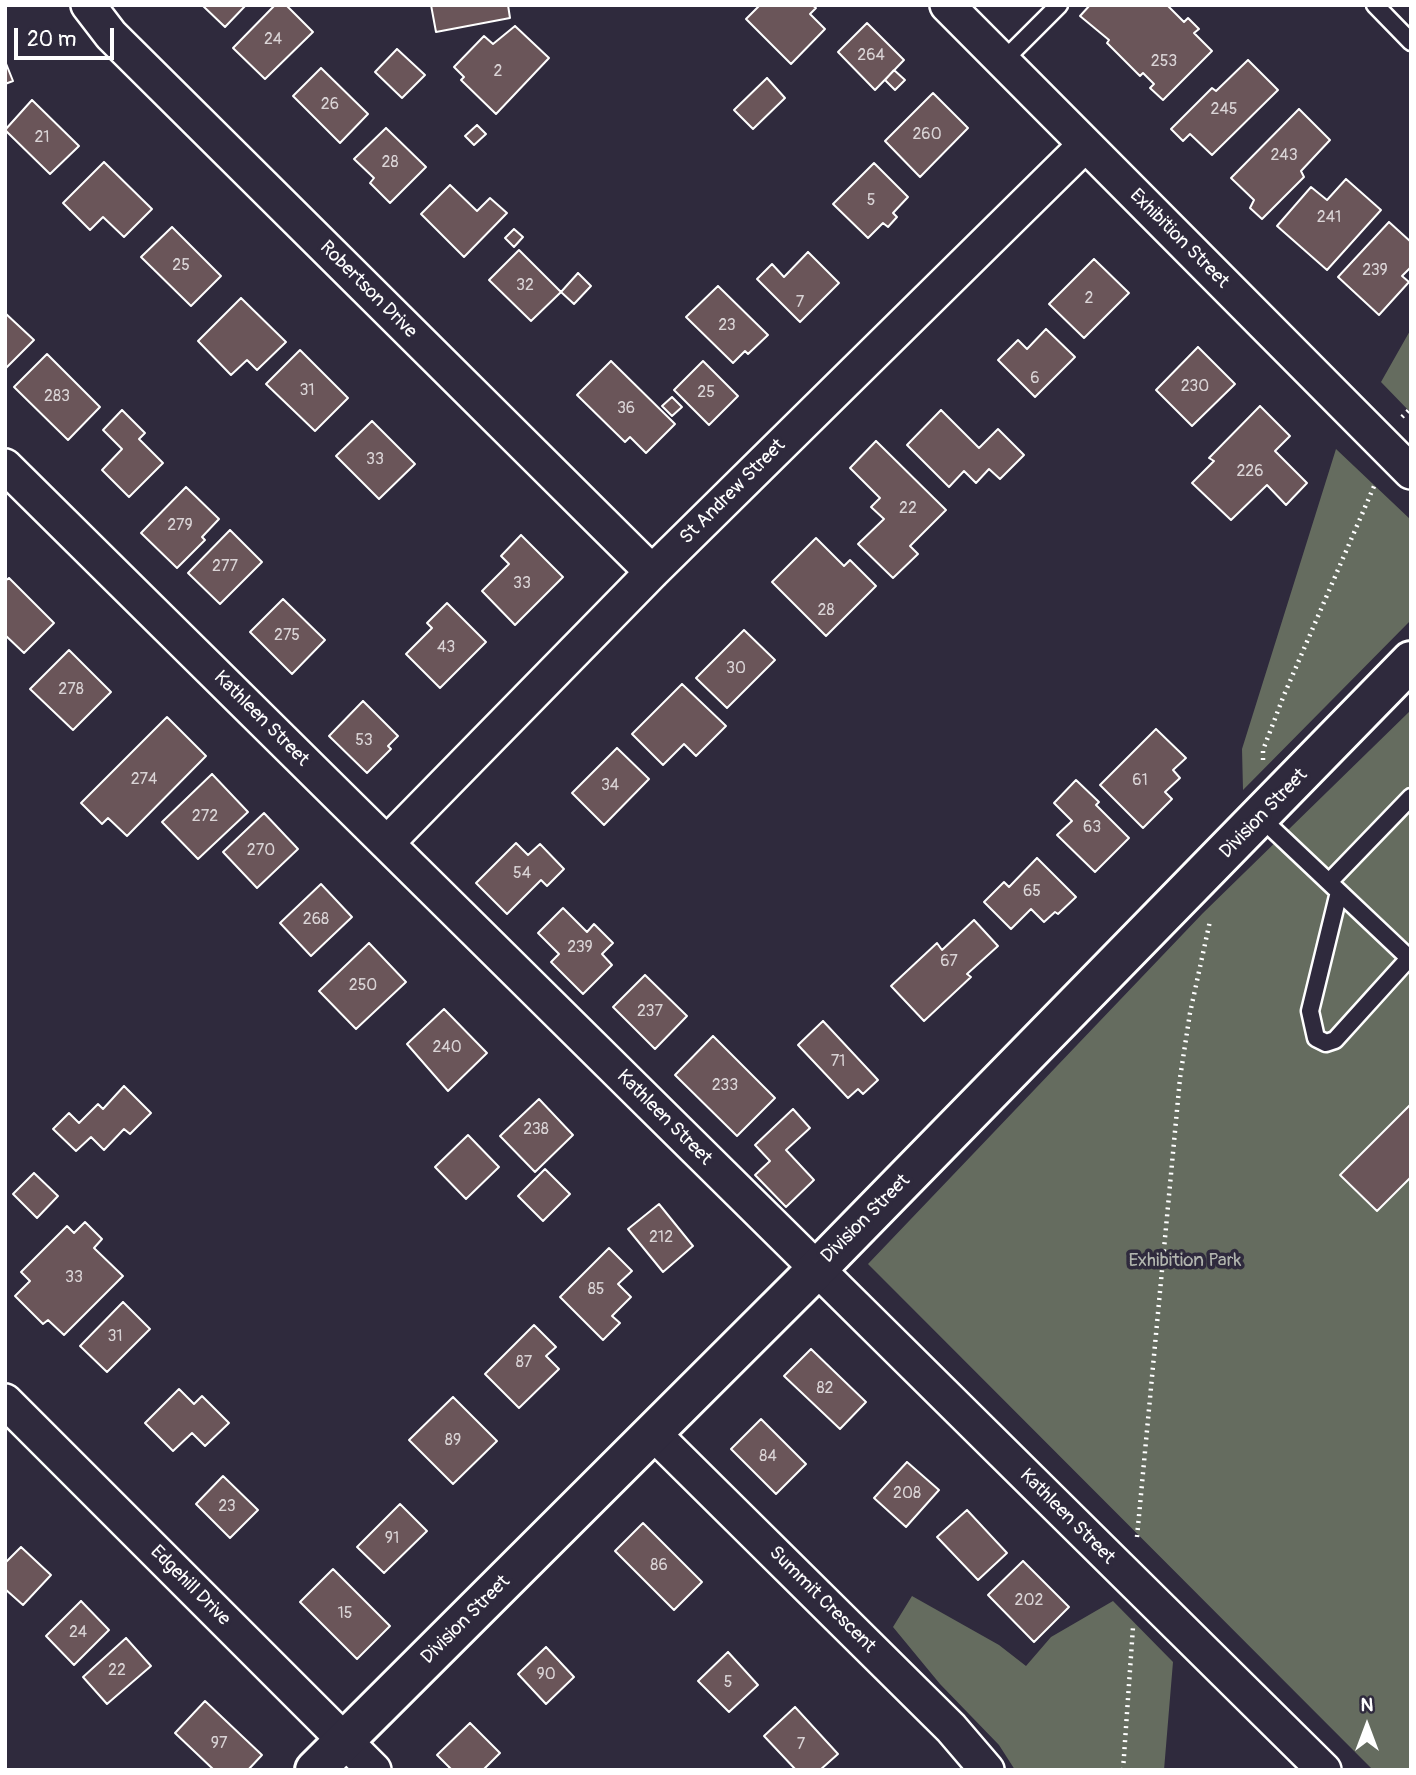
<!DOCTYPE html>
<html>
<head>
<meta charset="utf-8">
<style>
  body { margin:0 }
  #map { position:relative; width:1416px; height:1775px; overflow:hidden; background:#2f2a3d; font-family:Pangolin,sans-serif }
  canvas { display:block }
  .frame { position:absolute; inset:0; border:7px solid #fff; pointer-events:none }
  .north { position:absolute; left:1332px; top:1691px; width:70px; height:70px; -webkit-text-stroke:5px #2f2a3d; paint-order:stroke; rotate:0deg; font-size:19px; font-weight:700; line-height:28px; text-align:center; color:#fff }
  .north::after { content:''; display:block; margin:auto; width:24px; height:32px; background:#fff; clip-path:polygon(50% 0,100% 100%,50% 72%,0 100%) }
  .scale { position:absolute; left:14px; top:28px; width:100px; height:32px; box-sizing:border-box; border:4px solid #fff; border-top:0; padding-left:9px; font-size:21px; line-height:24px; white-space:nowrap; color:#fff; -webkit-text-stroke:5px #2f2a3d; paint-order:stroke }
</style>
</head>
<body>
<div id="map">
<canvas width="1416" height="1775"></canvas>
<div class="frame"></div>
<div class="north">N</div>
<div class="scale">20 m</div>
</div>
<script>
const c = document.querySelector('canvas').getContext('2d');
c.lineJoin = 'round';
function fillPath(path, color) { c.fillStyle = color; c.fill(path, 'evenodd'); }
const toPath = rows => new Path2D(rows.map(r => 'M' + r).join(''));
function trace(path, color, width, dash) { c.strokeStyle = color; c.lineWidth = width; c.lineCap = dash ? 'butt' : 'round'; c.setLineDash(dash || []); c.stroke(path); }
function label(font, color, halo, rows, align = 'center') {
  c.font = font + ' Pangolin,sans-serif'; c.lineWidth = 7; c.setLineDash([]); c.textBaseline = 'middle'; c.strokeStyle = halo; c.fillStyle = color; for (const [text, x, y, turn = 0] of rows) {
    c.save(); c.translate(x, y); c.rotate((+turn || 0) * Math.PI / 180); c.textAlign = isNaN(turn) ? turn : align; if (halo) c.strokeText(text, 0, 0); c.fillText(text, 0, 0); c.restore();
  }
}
const green = toPath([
  [1411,329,1411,413,1381,382],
  [1336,449,1411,520,1411,620,1243,790,1242,749],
  [1411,710,1411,1770,1373,1770,868,1264,1203,913],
  [912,1596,999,1645,1026,1666,1051,1637,1113,1601,1173,1662,1164,1770,1015,1770,999,1745,940,1684,893,1627]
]);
const building = toPath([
  [202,5,246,5,225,27,202,5],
  [275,5,286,5,313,32,265,79,233,48,275,5],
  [431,5,508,5,510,18,436,32,431,5],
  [760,5,812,5,816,8,810,14,825,29,791,64,746,19,760,5],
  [1090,5,1167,5,1184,22,1188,18,1199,29,1194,33,1212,51,1163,100,1150,88,1154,84,1143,73,1140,76,1107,43,1109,40,1080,16,1090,5],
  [867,23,904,60,875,90,838,52,867,23],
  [515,26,549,58,496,114,461,80,464,77,454,67,484,36,493,44,515,26],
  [397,49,425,75,402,98,375,72,397,49],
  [1248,60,1278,90,1212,155,1190,134,1183,141,1171,129,1212,88,1216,91,1248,60],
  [5,61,13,81,5,84,5,61],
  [321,68,368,114,340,143,293,96,321,68],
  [894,70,905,80,895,90,885,80,894,70],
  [767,78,785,98,753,129,734,110,767,78],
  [933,93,968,128,920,177,885,141,933,93],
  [32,100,79,146,50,174,5,130,32,100],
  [1299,109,1330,140,1301,171,1304,177,1262,219,1250,208,1254,200,1231,178,1299,109],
  [477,125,486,134,474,145,465,136,477,125],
  [386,128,426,167,390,203,370,183,374,178,354,159,386,128],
  [104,162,152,209,124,237,103,217,90,230,63,203,104,162],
  [874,163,908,197,893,213,897,217,888,227,883,223,868,238,833,204,874,163],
  [1346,179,1381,210,1327,270,1277,226,1311,187,1327,200,1346,179],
  [450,185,477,211,490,198,507,213,464,257,421,214,450,185],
  [1389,222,1411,242,1411,267,1402,276,1409,282,1379,315,1338,277,1389,222],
  [172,227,221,276,191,306,141,257,172,227],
  [514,229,523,237,514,247,505,238,514,229],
  [519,250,561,292,531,321,489,280,519,250],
  [808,252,839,283,800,322,757,279,772,264,784,277,808,252],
  [1094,259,1129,293,1084,338,1049,304,1094,259],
  [578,273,591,286,574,304,561,292,578,273],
  [718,286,768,335,748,354,745,351,733,363,686,317,718,286],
  [241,298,286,342,257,370,247,360,231,375,198,341,241,298],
  [5,313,34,340,5,369,5,313],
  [1046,329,1075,357,1035,397,998,360,1018,340,1027,349,1046,329],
  [1198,347,1235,384,1192,426,1156,390,1198,347],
  [300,350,348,398,315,431,266,384,300,350],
  [47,354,100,407,68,440,14,387,47,354],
  [611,361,675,424,646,453,630,437,625,442,577,395,611,361],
  [703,361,738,396,709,425,674,390,703,361],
  [672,397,682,407,672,416,662,406,672,397],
  [1260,406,1290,436,1275,451,1307,483,1286,505,1267,485,1231,520,1192,483,1214,461,1209,458,1260,406],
  [122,410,145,433,139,439,163,463,129,497,102,470,122,449,103,430,122,410],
  [941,410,979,448,998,429,1024,455,1000,479,989,469,976,483,964,471,949,487,907,445,941,410],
  [372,421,415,464,379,499,336,456,372,421],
  [876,441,946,510,910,546,918,554,893,578,858,544,884,519,871,507,880,498,850,468,876,441],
  [186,487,219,519,202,537,205,540,177,568,141,533,186,487],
  [230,530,262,562,220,604,188,573,230,530],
  [521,535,563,577,515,625,482,591,509,564,501,556,521,535],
  [816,538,844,566,850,560,876,586,826,636,772,582,816,538],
  [9,578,54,623,24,653,5,635,5,581,9,578],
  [283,599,325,640,292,674,250,632,283,599],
  [447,603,486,642,440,688,406,654,432,628,427,623,447,603],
  [744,630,775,660,727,708,696,678,744,630],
  [69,650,111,692,73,730,30,689,69,650],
  [682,684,726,726,696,756,684,744,663,765,632,734,682,684],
  [363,701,398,736,388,746,391,749,367,773,329,736,363,701],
  [167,717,206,756,127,836,108,818,102,824,81,803,167,717],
  [1156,729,1186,758,1173,770,1180,778,1165,792,1172,799,1143,828,1100,785,1156,729],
  [617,748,649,779,604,825,572,793,617,748],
  [212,774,248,812,198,859,162,822,212,774],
  [1076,780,1099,802,1096,805,1129,838,1095,872,1057,835,1072,821,1054,803,1076,780],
  [264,813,298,849,257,888,223,852,264,813],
  [516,843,528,855,540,844,564,869,547,886,541,880,507,914,476,883,516,843],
  [1037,858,1076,897,1058,914,1055,912,1044,922,1031,909,1011,929,984,902,1004,882,1009,887,1037,858],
  [321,884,352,917,311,956,280,923,321,884],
  [563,908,587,932,594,924,613,943,602,954,612,965,583,994,551,962,559,954,538,933,563,908],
  [974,920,998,946,967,974,971,977,924,1021,891,986,937,943,942,950,974,920],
  [369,943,406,982,356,1029,319,991,369,943],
  [645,975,687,1016,655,1049,613,1007,645,975],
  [444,1009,487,1053,448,1091,407,1044,444,1009],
  [823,1021,878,1080,863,1094,858,1089,848,1098,798,1045,823,1021],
  [713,1036,775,1098,737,1136,675,1075,713,1036],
  [124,1086,151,1113,130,1134,124,1129,104,1150,91,1137,76,1151,53,1129,69,1113,79,1123,98,1104,103,1109,124,1086],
  [539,1099,573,1135,535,1172,500,1136,539,1099],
  [1411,1104,1411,1177,1377,1211,1340,1175,1411,1104],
  [793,1109,810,1128,786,1150,814,1180,786,1207,755,1175,770,1161,755,1145,793,1109],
  [468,1135,499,1167,466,1199,435,1167,468,1135],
  [545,1169,570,1194,543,1221,518,1196,545,1169],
  [34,1173,58,1196,37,1218,13,1194,34,1173],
  [659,1204,693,1246,663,1272,628,1229,659,1204],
  [85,1222,102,1239,94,1248,123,1276,64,1335,48,1320,43,1324,15,1296,30,1281,21,1272,67,1226,74,1233,85,1222],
  [609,1248,632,1271,618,1284,631,1297,612,1316,620,1323,603,1340,560,1297,609,1248],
  [123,1302,150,1329,107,1372,80,1346,123,1302],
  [534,1325,556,1347,546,1356,559,1369,519,1408,485,1374,534,1325],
  [811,1349,866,1402,840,1429,784,1376,811,1349],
  [179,1389,194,1404,202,1396,229,1423,205,1446,192,1433,173,1451,145,1423,179,1389],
  [453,1397,497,1441,453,1484,409,1440,453,1397],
  [761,1419,806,1464,776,1494,731,1449,761,1419],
  [907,1462,939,1490,906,1527,874,1498,907,1462],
  [223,1476,258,1510,230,1538,196,1504,223,1476],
  [400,1504,427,1531,384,1573,357,1547,400,1504],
  [967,1510,1007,1553,978,1580,937,1537,967,1510],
  [643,1523,702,1582,674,1610,615,1551,643,1523],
  [21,1547,51,1575,23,1605,5,1589,5,1563,21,1547],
  [1023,1561,1069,1607,1034,1642,988,1595,1023,1561],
  [333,1569,390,1626,357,1659,300,1602,333,1569],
  [81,1601,109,1630,74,1665,46,1636,81,1601],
  [126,1638,151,1666,107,1704,83,1677,126,1638],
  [546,1647,574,1677,546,1704,518,1674,546,1647],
  [728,1652,758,1685,729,1712,698,1681,728,1652],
  [205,1701,262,1755,248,1770,214,1770,175,1733,205,1701],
  [795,1707,838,1754,820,1770,796,1770,764,1736,795,1707],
  [470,1723,500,1753,483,1770,452,1770,437,1755,470,1723]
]);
const path = toPath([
  [1402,417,1411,408],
  [1263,760,1263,750,1284,695,1375,484],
  [1137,1537,1180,1078,1190,1013,1210,921],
  [1123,1770,1133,1627]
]);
const service = toPath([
  [1375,5,1411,42],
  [1003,61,1059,5],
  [1261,818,1409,958],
  [1329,882,1411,797],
  [1339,892,1310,1011,1316,1038,1326,1043,1335,1040,1411,956]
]);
const minor = toPath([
  [88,5,111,35,652,572],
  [947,5,1411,472],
  [5,466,1324,1770],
  [387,843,652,572,1085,145],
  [5,1401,374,1770],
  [653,1433,951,1728,987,1770]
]);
const tertiary = toPath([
  [315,1770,816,1270,1411,661]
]);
const numberNames = [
  ["24",273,40],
  ["264",871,56],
  ["253",1164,62],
  ["2",498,72],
  ["26",330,105],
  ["245",1224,110],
  ["260",927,135],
  ["21",42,138],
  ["243",1284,156],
  ["28",390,163],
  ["5",871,201],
  ["241",1329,218],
  ["25",181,266],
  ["239",1375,271],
  ["32",525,286],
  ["2",1089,299],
  ["7",800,303],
  ["23",727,326],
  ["6",1035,379],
  ["230",1195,387],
  ["31",307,391],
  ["25",706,393],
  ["283",57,397],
  ["36",626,409],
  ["33",375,460],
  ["226",1250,472],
  ["22",908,509],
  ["279",180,526],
  ["277",225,567],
  ["33",522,584],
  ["28",826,611],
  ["275",287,636],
  ["43",446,648],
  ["30",736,669],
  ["278",71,690],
  ["53",364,741],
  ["274",144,780],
  ["61",1140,781],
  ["34",610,786],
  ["272",205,817],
  ["63",1092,828],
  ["270",261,851],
  ["54",522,874],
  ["65",1032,892],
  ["268",316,920],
  ["239",580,948],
  ["67",949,962],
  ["250",363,986],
  ["237",650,1012],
  ["240",447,1048],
  ["71",838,1062],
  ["233",725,1086],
  ["238",536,1130],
  ["212",661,1238],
  ["33",74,1278],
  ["85",596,1290],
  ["31",115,1337],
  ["87",524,1363],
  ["82",825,1389],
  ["89",453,1441],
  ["84",768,1457],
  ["208",907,1494],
  ["23",227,1507],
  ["91",392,1539],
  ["86",659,1566],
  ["202",1029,1601],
  ["15",345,1614],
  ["24",78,1633],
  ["22",117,1671],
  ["90",546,1675],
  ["5",728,1683],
  ["97",219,1744],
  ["7",801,1745]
];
const streetNames = [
  ["Exhibition Street",1179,239,45],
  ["Robertson Drive",368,290,45],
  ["St Andrew Street",733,492,-45],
  ["Kathleen Street",261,719,45],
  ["Division Street",1264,814,-46],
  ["Kathleen Street",664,1118,45],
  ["Division Street",866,1219,-45],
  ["Kathleen Street",1067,1517,45],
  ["Edgehill Drive",190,1586,45],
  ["Summit Crescent",822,1600,45],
  ["Division Street",466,1620,-45]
];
const parkNames = [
  ["Exhibition Park",1185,1261]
];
fillPath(green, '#656c5f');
fillPath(building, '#6a5559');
trace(building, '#fff', 2);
trace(service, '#fff', 21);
trace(minor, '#fff', 38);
trace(tertiary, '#fff', 44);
trace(path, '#fff', 4.5, [2, 5]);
trace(service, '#2f2a3d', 16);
trace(minor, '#2f2a3d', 33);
trace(tertiary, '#2f2a3d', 38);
label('16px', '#dad4d6', null, numberNames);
label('19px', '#fff', '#2f2a3d', streetNames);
label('19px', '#b2b6af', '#2f2a3d', parkNames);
</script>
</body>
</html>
